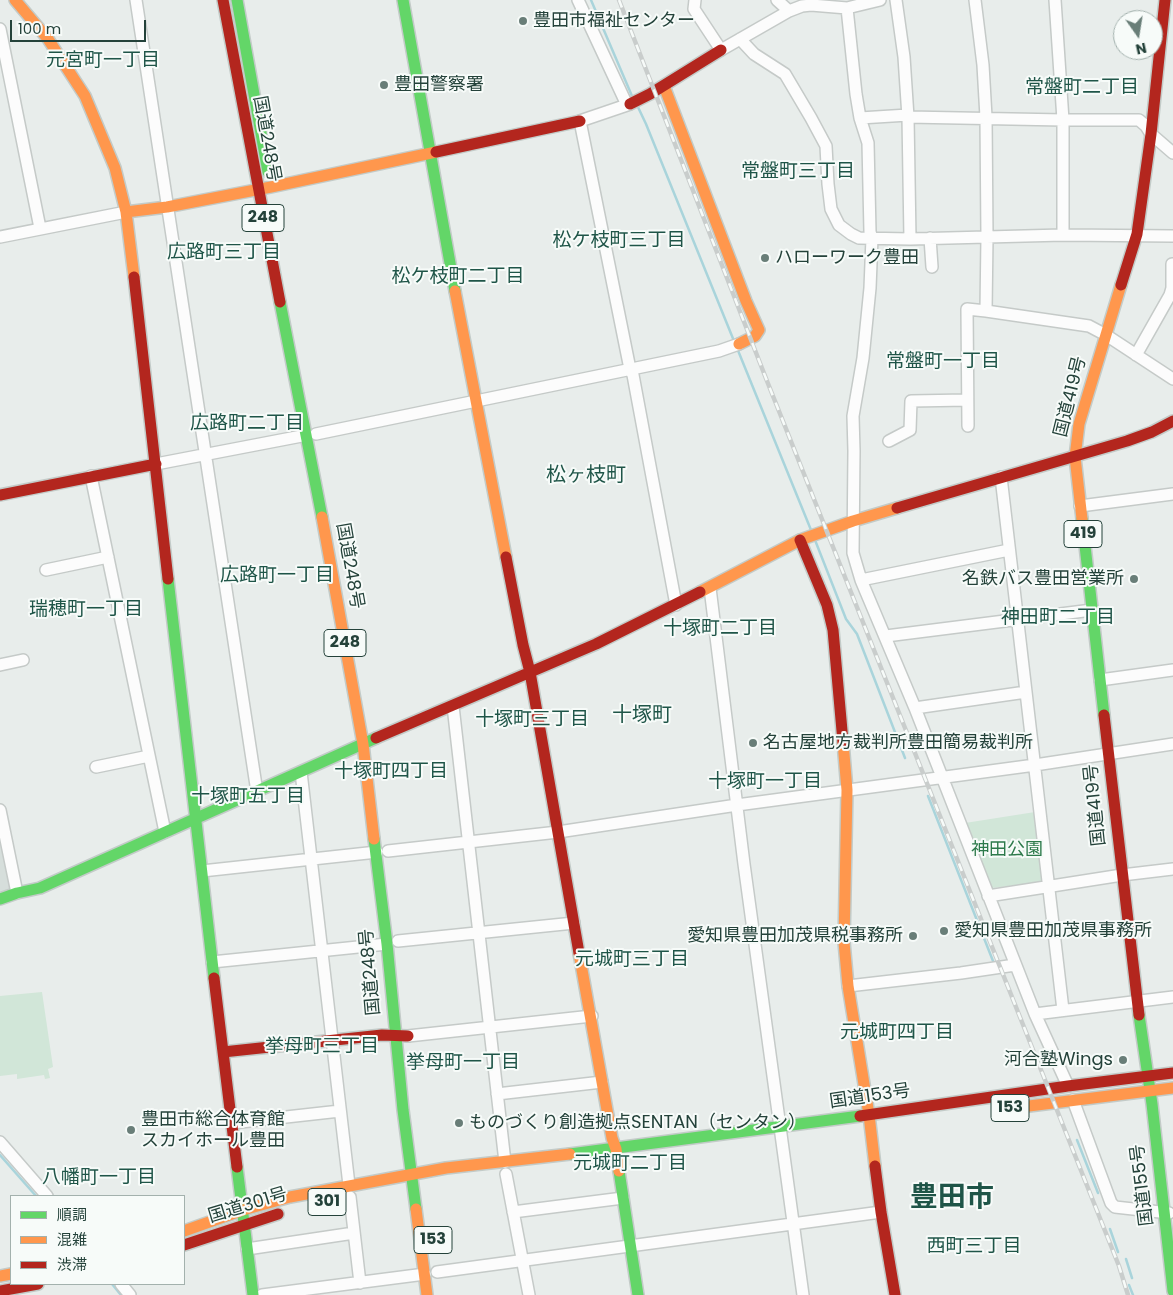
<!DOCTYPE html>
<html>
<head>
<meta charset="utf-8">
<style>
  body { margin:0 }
  #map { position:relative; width:1173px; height:1295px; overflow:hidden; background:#e8edeb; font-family:Poppins,"Noto Sans JP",sans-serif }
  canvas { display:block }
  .legend { position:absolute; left:10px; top:1195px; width:175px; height:90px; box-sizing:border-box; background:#f7fbf9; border:1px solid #a3b1ad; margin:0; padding:6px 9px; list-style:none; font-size:15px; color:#24423a }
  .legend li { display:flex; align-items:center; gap:10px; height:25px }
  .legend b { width:25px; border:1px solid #a3b1ad }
  .north { position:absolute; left:1113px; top:10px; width:50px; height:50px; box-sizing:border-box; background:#f7fbf9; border:1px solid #a3b1ad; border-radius:50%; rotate:167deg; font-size:14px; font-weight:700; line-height:20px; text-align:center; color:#24423a }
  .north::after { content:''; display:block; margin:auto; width:18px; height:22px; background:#697e78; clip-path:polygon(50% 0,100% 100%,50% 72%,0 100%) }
  .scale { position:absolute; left:10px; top:20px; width:136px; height:22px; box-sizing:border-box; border:2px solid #24423a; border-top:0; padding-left:6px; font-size:15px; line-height:18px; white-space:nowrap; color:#24423a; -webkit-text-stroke:4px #f7fbf9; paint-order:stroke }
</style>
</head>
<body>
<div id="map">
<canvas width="1173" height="1295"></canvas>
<ul class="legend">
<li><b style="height:6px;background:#63d668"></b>順調</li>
<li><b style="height:6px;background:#ff974d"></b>混雑</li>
<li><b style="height:6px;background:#b3261e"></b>渋滞</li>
</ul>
<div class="north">N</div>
<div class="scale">100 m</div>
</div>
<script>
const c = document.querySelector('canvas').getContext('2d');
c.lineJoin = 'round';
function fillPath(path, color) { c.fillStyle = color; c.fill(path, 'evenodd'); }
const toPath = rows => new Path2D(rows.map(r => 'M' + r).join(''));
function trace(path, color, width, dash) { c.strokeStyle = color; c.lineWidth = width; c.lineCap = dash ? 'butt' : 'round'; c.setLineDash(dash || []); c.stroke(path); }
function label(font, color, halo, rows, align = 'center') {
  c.font = font + ' Poppins,"Noto Sans JP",sans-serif'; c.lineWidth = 4; c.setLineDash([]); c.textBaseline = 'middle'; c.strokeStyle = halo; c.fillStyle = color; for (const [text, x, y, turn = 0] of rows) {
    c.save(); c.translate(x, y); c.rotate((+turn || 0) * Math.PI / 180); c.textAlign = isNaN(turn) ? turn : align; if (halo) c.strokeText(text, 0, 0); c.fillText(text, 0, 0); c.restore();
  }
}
const built = toPath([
  [0,822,14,888,0,894]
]);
const green = toPath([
  [1035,812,1044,879,1042,882,992,888,989,887,965,823],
  [42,992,53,1067,48,1069,50,1078,45,1079,44,1075,17,1079,17,1074,0,1076,0,996]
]);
const stream = toPath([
  [591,0,632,96],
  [637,105,646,124,734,341],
  [737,348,811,530],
  [815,540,846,619,857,634,905,758],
  [928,796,993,961],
  [1077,1140,1098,1193],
  [0,1155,36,1196],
  [1110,1229,1118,1252],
  [1126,1259,1132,1278],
  [112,1284,121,1295],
  [1129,1285,1133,1295]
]);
const street = toPath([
  [136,0,257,792],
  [578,0,627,105],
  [695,0,694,9,721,50,789,11,802,6,811,5,847,8,880,0],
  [777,0,789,11],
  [896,0,904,57,908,117,910,239],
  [975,0,983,65,986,117,987,237,986,311],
  [1055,0,1063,120,1063,235],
  [847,8,856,94,860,118,868,143,870,232,872,238,870,288,863,358,853,416,854,451,853,553,861,580,915,708,1035,1014,1068,1086],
  [0,29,40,228],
  [740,39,754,54,785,74,811,118,826,146,828,184,831,209,839,225,851,234,859,238,910,239,1063,235,1173,236],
  [630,104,580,121,630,369,633,375,676,605],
  [908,117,1063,120,1139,120,1146,126,1151,134,1173,153],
  [860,118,908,115],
  [0,237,126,212],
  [930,238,932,267],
  [1136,355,1170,295,1172,288,1172,264],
  [968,426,967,309,986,311,1089,326,1106,335,1173,379],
  [316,434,719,351,739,344],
  [889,441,910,430,911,401,967,400],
  [156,464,307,435],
  [91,476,165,832],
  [1001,477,1063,1010],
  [1080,506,1173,494],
  [46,570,108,557],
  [861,580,1009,550],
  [710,588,744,864,803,1295],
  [886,636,1092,610],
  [0,665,23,660],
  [1100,680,1173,670],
  [453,706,505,1162],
  [915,708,1026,692],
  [96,767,149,756],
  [301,772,349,1185],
  [0,810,17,893],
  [388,851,558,832,737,805,1035,765,1173,744],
  [202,871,377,852],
  [988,896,1122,875,1173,869],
  [398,941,574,923],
  [212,962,387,944],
  [848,986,961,973,1015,965],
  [1035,1014,1173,997],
  [408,1036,592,1016],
  [497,1094,602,1082],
  [1073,1100,1111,1203,1115,1207,1169,1213],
  [232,1123,340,1111],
  [0,1142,47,1196],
  [506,1174,529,1295],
  [350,1197,360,1283],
  [513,1212,623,1198],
  [247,1249,354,1233],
  [437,1272,881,1212],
  [121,1284,130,1295],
  [262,1295,425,1274]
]);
const fast = toPath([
  [237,0,268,172],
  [403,0,455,291],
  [280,302,322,517],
  [1082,519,1104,715],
  [168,579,214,978],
  [374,839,387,944,403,1110,416,1209],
  [0,899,17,893,40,888,376,738],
  [1139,1015,1152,1104,1173,1291],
  [570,1154,860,1116],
  [237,1167,253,1295],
  [619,1171,638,1295]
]);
const slow = toPath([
  [15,0,48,39,85,96,115,168,126,212,134,277],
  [664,86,746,301,759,330,755,336,739,344],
  [126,212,167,207,271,187,436,152],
  [455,291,506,557],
  [322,517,363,744,374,839],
  [1082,519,1075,457,1079,424,1121,285],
  [700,592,800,540,853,521,897,508],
  [843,742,847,790,844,942,848,986,869,1115,875,1166],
  [579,953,612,1138,616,1149,619,1171],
  [1021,1107,1173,1088],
  [416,1209,427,1295],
  [184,1231,243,1210,290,1197,446,1168,570,1154],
  [0,1276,11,1274]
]);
const jam = toPath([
  [223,0,280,302],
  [630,104,650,94,721,50],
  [436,152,580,121],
  [134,277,168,579],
  [1121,285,1137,234,1151,134,1165,0],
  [0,495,156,464],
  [897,508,1127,441,1152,432,1173,421],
  [800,540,827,605,833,630,843,742],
  [506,557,523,645,530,672,579,953],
  [1104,715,1139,1015],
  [376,738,596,644,700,592],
  [214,978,237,1167],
  [223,1052,382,1035,408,1036],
  [860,1116,1068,1086,1173,1073],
  [875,1166,881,1212,895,1295],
  [184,1245,278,1214],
  [0,1291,38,1284]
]);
const rail = toPath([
  [619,0,767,381,1119,1266,1128,1295]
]);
const markers = [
  [523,21,5,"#697e78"],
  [384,85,5,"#697e78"],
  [765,258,5,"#697e78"],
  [1134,579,5,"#697e78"],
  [753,743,5,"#697e78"],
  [944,931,5,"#697e78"],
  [913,936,5,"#697e78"],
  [1123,1060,5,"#697e78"],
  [459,1123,5,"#697e78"],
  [131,1130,5,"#697e78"]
];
const shields = [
  [263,218,42],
  [1083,534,38],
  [345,643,42],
  [1010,1108,38],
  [327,1202,38],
  [433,1240,38]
];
const shieldNames = [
  ["248",263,218],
  ["419",1083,534],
  ["248",345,643],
  ["153",1010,1108],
  ["301",327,1202],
  ["153",433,1240]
];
const poiNames = [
  ["豊田市福祉センター",533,21],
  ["豊田警察署",394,85],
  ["ハローワーク豊田",775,258],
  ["名鉄バス豊田営業所",1124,579,"right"],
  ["名古屋地方裁判所豊田簡易裁判所",763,743],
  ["愛知県豊田加茂県事務所",954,931],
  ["愛知県豊田加茂県税事務所",903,936,"right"],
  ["河合塾Wings",1113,1060,"right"],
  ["豊田市総合体育館",141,1120],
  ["スカイホール豊田",141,1141],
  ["ものづくり創造拠点SENTAN（センタン）",469,1123]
];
const streetNames = [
  ["国道248号",266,139,80],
  ["国道419号",1071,397,-76],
  ["国道248号",349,566,80],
  ["国道419号",1096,805,-96],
  ["国道248号",371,972,-95],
  ["国道153号",870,1097,-8],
  ["国道155号",1143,1185,-97],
  ["国道301号",248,1206,-17]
];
const parkNames = [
  ["神田公園",1007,850]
];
const neighbourhoodNames = [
  ["元宮町一丁目",103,61],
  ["常盤町二丁目",1082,88],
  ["常盤町三丁目",798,172],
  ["松ケ枝町三丁目",619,241],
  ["広路町三丁目",224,253],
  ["松ケ枝町二丁目",458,277],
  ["常盤町一丁目",943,362],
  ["広路町二丁目",247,424],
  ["広路町一丁目",277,576],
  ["瑞穂町一丁目",86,610],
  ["神田町二丁目",1058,618],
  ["十塚町二丁目",720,629],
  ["十塚町三丁目",532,720],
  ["十塚町四丁目",391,772],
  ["十塚町一丁目",765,782],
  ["十塚町五丁目",248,797],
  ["元城町三丁目",632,960],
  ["元城町四丁目",897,1033],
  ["挙母町三丁目",322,1047],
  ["挙母町一丁目",463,1063],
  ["元城町二丁目",630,1164],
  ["八幡町一丁目",99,1178],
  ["西町三丁目",974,1247]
];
const quarterNames = [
  ["松ヶ枝町",586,476],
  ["十塚町",642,716]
];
const townNames = [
  ["豊田市",952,1199]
];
fillPath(built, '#d6dedb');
fillPath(green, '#d1e6d8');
trace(stream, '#a9d4db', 2.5);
trace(street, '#c5cac8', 14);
trace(fast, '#c3cbc8', 14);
trace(slow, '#c3cbc8', 14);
trace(jam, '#c3cbc8', 14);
trace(street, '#fcfcfc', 11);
trace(fast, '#63d668', 11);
trace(slow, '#ff974d', 11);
trace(jam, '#b3261e', 11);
trace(rail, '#c9cdcc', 4.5);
trace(rail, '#f7fbf9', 2.5, [8]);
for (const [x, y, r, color] of markers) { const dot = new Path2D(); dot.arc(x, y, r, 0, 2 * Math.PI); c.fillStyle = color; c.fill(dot); trace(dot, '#f7fbf9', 2); }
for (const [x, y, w] of shields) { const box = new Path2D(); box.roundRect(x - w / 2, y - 13.5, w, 27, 4); c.fillStyle = '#f7fbf9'; c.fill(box); trace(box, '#24423a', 1); }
label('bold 16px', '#24423a', null, shieldNames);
label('18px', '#24423a', '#f7fbf9', poiNames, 'left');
label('18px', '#24423a', '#f7fbf9', streetNames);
label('18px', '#2d7a4b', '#f7fbf9', parkNames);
label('19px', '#1f5548', '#f7fbf9', neighbourhoodNames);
label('20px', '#1f5548', '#f7fbf9', quarterNames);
label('bold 28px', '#1f5548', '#f7fbf9', townNames);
</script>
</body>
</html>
